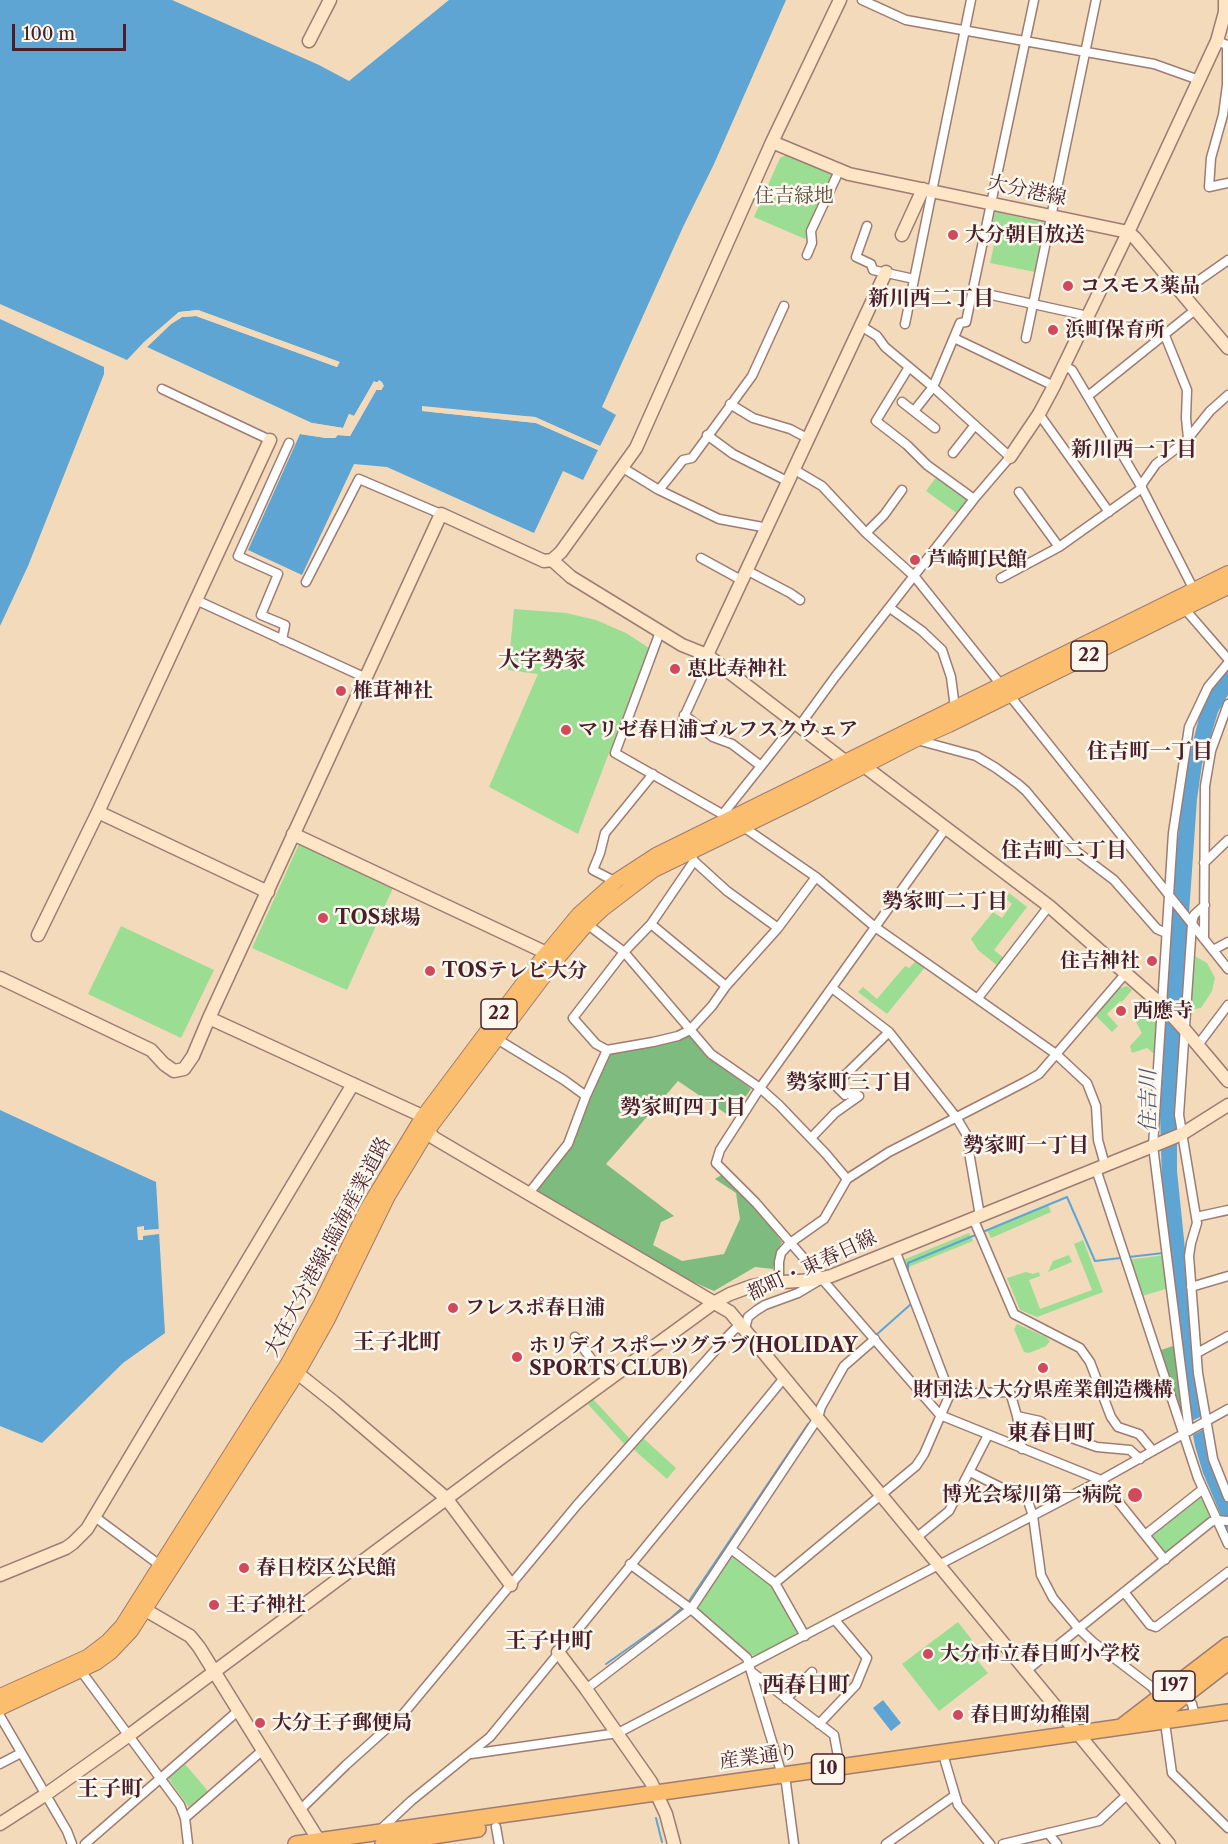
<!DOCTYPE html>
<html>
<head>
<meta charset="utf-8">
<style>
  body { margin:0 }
  #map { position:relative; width:1228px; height:1844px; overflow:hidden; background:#f2dabb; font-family:"Libre Caslon Text",serif }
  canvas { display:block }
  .scale { position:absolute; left:12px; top:24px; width:114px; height:27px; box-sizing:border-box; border:3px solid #4a1f2b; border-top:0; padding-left:8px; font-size:18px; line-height:21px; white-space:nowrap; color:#4a1f2b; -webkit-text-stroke:4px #fbf7ec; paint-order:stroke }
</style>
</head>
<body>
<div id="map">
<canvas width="1228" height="1844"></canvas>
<div class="scale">100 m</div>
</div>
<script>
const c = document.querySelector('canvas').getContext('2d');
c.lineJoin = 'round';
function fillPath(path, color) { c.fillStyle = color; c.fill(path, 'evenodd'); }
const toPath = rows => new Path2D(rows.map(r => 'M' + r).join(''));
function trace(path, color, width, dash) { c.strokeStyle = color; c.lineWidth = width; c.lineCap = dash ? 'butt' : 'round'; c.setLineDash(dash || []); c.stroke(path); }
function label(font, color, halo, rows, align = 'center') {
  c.font = font + ' "Libre Caslon Text","Noto Serif JP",serif'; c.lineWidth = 5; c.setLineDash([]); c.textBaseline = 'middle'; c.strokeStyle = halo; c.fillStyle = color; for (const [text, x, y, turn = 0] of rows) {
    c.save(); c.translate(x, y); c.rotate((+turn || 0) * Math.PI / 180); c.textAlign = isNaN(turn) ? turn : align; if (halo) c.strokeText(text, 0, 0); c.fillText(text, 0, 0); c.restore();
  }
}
const green = toPath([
  [788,154,832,173,833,175,805,239,754,217,780,158],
  [995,212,1043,222,1045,225,1035,272,990,263,998,227,992,225],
  [937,476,968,499,968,502,958,514,926,491],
  [514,609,566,613,596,620,626,633,649,648,578,834,489,787,538,674,508,670],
  [299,844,393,888,347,990,252,948],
  [1009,893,1027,907,994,950,1005,959,999,967,978,950,971,939,993,912,1002,918,1012,904,1006,899],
  [121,926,214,970,181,1038,88,994],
  [1191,954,1207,963,1215,978,1212,991,1201,1008,1188,1010],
  [916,961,926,966,887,1014,858,992,863,987,877,999,905,966,909,968],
  [1127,986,1132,990,1122,1002,1120,1001,1107,1014,1118,1026,1112,1032,1094,1014,1111,991],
  [1140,998,1159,1017,1157,1049,1153,1053,1147,1048,1132,1053,1130,1046,1142,1033,1136,1022,1140,1012,1137,1002],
  [1048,1205,1051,1212,991,1238,987,1230],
  [969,1233,973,1241,906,1268,903,1260],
  [1083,1240,1103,1292,1037,1317,1020,1310,1007,1278,1026,1272,1033,1274,1039,1272,1040,1276,1029,1280,1040,1309,1092,1290,1074,1244],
  [1069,1255,1072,1262,1048,1272,1053,1261],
  [1164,1255,1169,1288,1142,1296,1128,1260],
  [1017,1324,1046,1337,1050,1341,1046,1346,1029,1353,1024,1352,1014,1329],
  [592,1398,631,1440,625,1445,586,1402],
  [642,1437,676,1468,667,1479,632,1448],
  [1201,1494,1209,1515,1209,1520,1165,1555,1149,1537],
  [732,1555,772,1585,798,1635,757,1657,750,1654,697,1608],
  [958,1622,983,1654,977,1660,988,1673,939,1711,902,1664],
  [185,1764,207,1790,207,1795,192,1807,188,1806,168,1778]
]);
const forest = toPath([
  [688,1033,710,1057,751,1089,731,1117,678,1081,606,1164,674,1216,661,1222,653,1245,682,1261,724,1254,740,1219,736,1193,715,1179,723,1174,756,1207,782,1242,777,1251,773,1269,755,1267,714,1291,684,1278,534,1190,570,1146,608,1052],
  [1176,1345,1186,1422,1184,1424,1161,1350]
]);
const water = toPath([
  [0,0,172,0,319,65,349,81,449,0,786,0,714,164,683,227,602,407,616,415,600,446,535,417,422,411,536,423,598,450,583,480,563,471,534,533,387,467,354,464,302,575,248,550,300,434,326,438,335,438,337,435,350,436,377,389,382,390,382,382,374,382,354,416,349,414,343,428,312,423,147,347,171,324,182,317,196,316,337,367,339,362,198,310,179,312,143,343,127,360,0,304],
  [0,319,104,367,104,374,28,566,0,626],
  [1228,670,1228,695,1218,712,1208,745,1202,764,1197,799,1177,1084,1177,1171,1202,1416,1190,1422,1182,1366,1162,1180,1160,1115,1175,865,1185,773,1200,714,1212,690],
  [0,1110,156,1182,165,1333,123,1363,42,1443,0,1426],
  [1204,1429,1214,1470,1228,1502,1228,1532,1203,1473,1195,1446,1193,1435],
  [883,1700,901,1723,891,1731,873,1708]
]);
const pier = toPath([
  [198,310,340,362,337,367,196,316,182,317,171,324,147,347,143,343,179,312],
  [379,380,382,382,384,386,381,390,376,390,350,436,338,435,335,438,326,438,300,434,303,432,327,435,334,435,337,432,348,433,356,418,351,418,344,431,309,425,312,423,343,428,349,414,354,416,374,381,377,383],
  [422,406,535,417,600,446,598,450,536,423,422,411],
  [144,1226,144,1230,159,1229,159,1234,143,1236,143,1240,138,1240,137,1227]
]);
const stream = toPath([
  [908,1274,908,1263,1067,1197,1095,1261,1163,1253],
  [875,1336,911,1304,911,1300],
  [687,1604,808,1424],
  [606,1664,671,1618,683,1607],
  [656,1818,662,1842]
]);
const street = toPath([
  [862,0,906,20,1154,64,1199,80],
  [1217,41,1227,45,1227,85,1223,115,1211,158,1209,187,1228,183],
  [867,226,856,257,871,264,873,270,914,279],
  [807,255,812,243,811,231,839,171],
  [973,291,1088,316],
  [1181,293,1228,260],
  [905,324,971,0],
  [1164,333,1187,390,1186,418,1188,438],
  [954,338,1054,386],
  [1026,338,1096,0],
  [1064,366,1072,370,1142,488,1195,592],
  [909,367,876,421,907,445,927,465,974,499],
  [162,389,270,440],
  [1088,396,1195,310],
  [902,402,935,428],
  [730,404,753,418,790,429,809,439],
  [914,411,933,387,960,323,966,322,1034,0],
  [1039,414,1109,512],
  [707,435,733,454,789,482],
  [953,453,975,425],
  [623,468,659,490,719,519,768,528],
  [795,470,822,486,866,533,915,577,1228,969],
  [659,490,683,460,692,458,752,376,784,306],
  [1019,492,1059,547],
  [866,533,884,515,902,490],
  [701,558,743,581],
  [748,571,790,593,800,600],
  [1001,578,1059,547,1142,488,1142,484,1156,464,1186,441,1210,411,1228,395],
  [306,582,359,479,441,514],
  [196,600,366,678],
  [1183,607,1228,659],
  [890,608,922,631,942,650,951,677,955,708],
  [660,632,615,753,729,818],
  [282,640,285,625,261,615,278,574,238,556,289,443],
  [684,715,713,737,732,744,761,766],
  [800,725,835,677,974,499,1010,457,933,387,885,347,877,336,861,326],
  [678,730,711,658],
  [917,740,976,756,996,768,1018,784,1026,791,1077,852,1114,880,1157,929,1166,933],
  [723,814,796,722],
  [742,826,816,877,875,927,1056,1054,1087,1083,1096,1106,1098,1140,1105,1165],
  [946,828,760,1088,720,1150,716,1163,756,1203,940,1415,1101,1480,1165,1560],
  [693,859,694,861,727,891,778,928],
  [1204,863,1228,840],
  [618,883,593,870,600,853,605,833,653,774],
  [1205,905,1194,915,1192,924,1179,1115,1197,1223,1191,1243,1189,1256,1198,1373,1213,1459,1228,1497],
  [587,924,624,952,711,1054,760,1088,779,1105,826,1154,847,1179],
  [651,924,726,986],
  [1204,939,1205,786,1211,751,1228,704],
  [1213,950,1228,942],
  [832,988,889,1032,956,1117,968,1137,969,1152,980,1216],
  [978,998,1049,906],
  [497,1039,564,1080,586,1096],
  [1198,1045,1228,1005],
  [607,1050,596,1044,573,1018,624,952,651,924,694,861],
  [811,1138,835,1113,859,1096,854,1092,845,1095,835,1085,889,1032],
  [1096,1169,1198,1478,1228,1544],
  [529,1193,568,1144,586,1096,607,1050,653,1042,678,1036,690,1030,712,1006,726,986,778,928,816,877],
  [1196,1217,1228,1210],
  [973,1218,1014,1314,1080,1348,1090,1362,1111,1417,1118,1427,1139,1434,1153,1451],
  [779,1282,779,1262,781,1253,790,1243,824,1219,847,1179,889,1152,1025,1082,1039,1074,1126,973],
  [1191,1287,1228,1276],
  [575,1337,607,1380],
  [1197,1353,1228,1336],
  [950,1394,1010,1392,1017,1416],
  [1189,1431,1153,1146,1173,833,1189,727,1208,687,1228,663],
  [1022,1449,1017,1416,1040,1421,1060,1434,1097,1447,1130,1450,1140,1459],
  [970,1472,1028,1501,1033,1516,1041,1575,1053,1598,1079,1629,1093,1642,1152,1687,1159,1697],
  [95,1517,161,1566],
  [1145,1535,1203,1489],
  [916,1538,949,1511,988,1435],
  [731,1549,775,1583],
  [630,1564,691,1609,747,1658,782,1775,786,1783,794,1844],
  [1124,1592,1150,1625,1156,1627,1228,1572],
  [805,1636,775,1583,916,1466,924,1454,950,1394,895,1250],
  [81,1671,180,1805,185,1818,188,1844],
  [1026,1671,1211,1522,1217,1520,1228,1521],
  [753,1673,834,1735,840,1767],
  [586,1689,691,1609,818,1418,821,1407,844,1366,875,1339],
  [1186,1695,1192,1704,1195,1716],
  [786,1699,812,1672],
  [0,1716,67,1831,72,1844],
  [819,1724,856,1685,867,1658,835,1620],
  [1166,1730,1172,1773,1228,1828],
  [471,1754,618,1733,1101,1480,1228,1409],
  [945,1761,958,1805,990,1844],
  [0,1764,21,1753],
  [301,1809,346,1765,404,1713,577,1505,728,1336,736,1328,745,1329,748,1317,757,1310,765,1305,798,1293,818,1281],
  [185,1818,264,1749],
  [496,1827,499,1844],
  [380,1830,411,1801,490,1737,784,1378],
  [1048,1833,1057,1844],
  [85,1844,239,1710],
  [886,1844,954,1796],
  [1003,1844,1099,1821,1128,1794]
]);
const secondary = toPath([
  [840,0,772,142,636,448,561,552,552,560,544,561,441,514,209,1018,418,1114,422,1118,428,1130,434,1138,730,1312,1169,1844],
  [309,41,330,0],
  [772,142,849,174,1128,232,1135,238,1228,348],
  [902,235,923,189],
  [1010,457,1039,414,1054,386,1124,241,1217,41,1225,12,1225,0],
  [552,560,571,577,682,645,707,655,846,762,864,766,1049,906,1164,1007,1185,1030,1228,1081],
  [707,655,886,272],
  [98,812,268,892],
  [293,834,553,956],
  [38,935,98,812,270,440],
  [0,978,151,1050,164,1064,174,1071,184,1069,193,1056,209,1018],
  [291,1368,335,1403,446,1498,511,1585],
  [0,1575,66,1548,73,1543,87,1529,353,1084],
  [137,1605,190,1636,199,1647,321,1844],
  [558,1652,586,1689,651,1782,666,1814,674,1844],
  [0,1824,45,1795,128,1736,497,1461,715,1302,730,1294,752,1286,767,1283,814,1280,831,1276,1153,1146,1182,1134,1228,1105]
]);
const primary = toPath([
  [0,1696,87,1657,108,1641,122,1626,287,1365,321,1303,367,1209,422,1118,536,966,578,915,616,881,656,855,1228,573],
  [0,1708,96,1663,111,1652,131,1631,298,1372,328,1319,388,1196,428,1130,557,959,587,924,603,909,654,870,804,797,915,740,949,725,1228,587]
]);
const highway = toPath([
  [1152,1721,1228,1662],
  [1121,1727,1228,1645],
  [296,1844,1228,1712],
  [383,1844,478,1829]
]);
const markers = [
  [953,235,6,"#d1495b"],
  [1068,286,6,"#d1495b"],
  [1053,330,6,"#d1495b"],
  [915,560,6,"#d1495b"],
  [675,669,6,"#d1495b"],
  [341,691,6,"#d1495b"],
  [566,730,6,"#d1495b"],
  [323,918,6,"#d1495b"],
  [1152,961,6,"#d1495b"],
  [430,971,6,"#d1495b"],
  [1121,1011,6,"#d1495b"],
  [453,1308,6,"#d1495b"],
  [517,1357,6,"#d1495b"],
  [1043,1368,6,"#d1495b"],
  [1135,1495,8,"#d1495b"],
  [244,1568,6,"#d1495b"],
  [214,1605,6,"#d1495b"],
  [928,1654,6,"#d1495b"],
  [958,1715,6,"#d1495b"],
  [260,1723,6,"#d1495b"]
];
const shields = [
  [1089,656,36],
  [499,1014,36],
  [1174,1686,42],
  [828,1769,33]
];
const shieldNames = [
  ["22",1089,656],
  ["22",499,1014],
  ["197",1174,1686],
  ["10",828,1769]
];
const streetNames = [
  ["大分港線",1027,191,12],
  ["大在大分港線;臨海産業道路",328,1247,-62],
  ["都町・東春日線",812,1266,-25],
  ["産業通り",759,1757,-8]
];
const parkNames = [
  ["住吉緑地",794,196]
];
const poiNames = [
  ["大分朝日放送",965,235],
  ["コスモス薬品",1080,286],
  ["浜町保育所",1065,330],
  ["芦崎町民館",927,560],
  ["恵比寿神社",687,669],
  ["椎茸神社",353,691],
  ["マリゼ春日浦ゴルフスクウェア",578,730],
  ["TOS球場",335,918],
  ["住吉神社",1140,961,"right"],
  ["TOSテレビ大分",442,971],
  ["西應寺",1133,1011],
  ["フレスポ春日浦",465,1308],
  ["ホリデイスポーツグラブ(HOLIDAY",529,1346],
  ["SPORTS CLUB)",529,1369],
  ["財団法人大分県産業創造機構",1043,1390,"center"],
  ["博光会塚川第一病院",1122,1495,"right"],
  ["春日校区公民館",256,1568],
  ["王子神社",226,1605],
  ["大分市立春日町小学校",940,1654],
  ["春日町幼稚園",970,1715],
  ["大分王子郵便局",272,1723]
];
const neighbourhoodNames = [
  ["新川西二丁目",931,299],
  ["新川西一丁目",1134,450],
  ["住吉町一丁目",1150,752],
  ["住吉町二丁目",1064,851],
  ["勢家町二丁目",945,902],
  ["勢家町三丁目",849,1083],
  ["勢家町四丁目",683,1108],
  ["勢家町一丁目",1026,1146]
];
const waterNames = [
  ["住吉川",1149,1101,-90]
];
const quarterNames = [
  ["大字勢家",542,661],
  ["王子北町",397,1343],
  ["東春日町",1051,1434],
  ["王子中町",549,1642],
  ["西春日町",806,1686],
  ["王子町",110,1790]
];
fillPath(green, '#9cdd94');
fillPath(forest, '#7dbc7e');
fillPath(water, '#5ea5d4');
fillPath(pier, '#f2dabb');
trace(stream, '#5ea5d4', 2);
trace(street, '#9e7c73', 11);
trace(secondary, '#9e7c73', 15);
trace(primary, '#9e7c73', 16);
trace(highway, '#9e7c73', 18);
trace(street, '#fff', 8);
trace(secondary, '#fde5c5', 12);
trace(primary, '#fbbd6e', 14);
trace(highway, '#fbbd6e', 15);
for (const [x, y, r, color] of markers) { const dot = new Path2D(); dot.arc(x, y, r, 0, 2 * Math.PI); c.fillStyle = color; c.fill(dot); trace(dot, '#fbf7ec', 2); }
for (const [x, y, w] of shields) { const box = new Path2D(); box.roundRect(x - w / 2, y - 15, w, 30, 4.5); c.fillStyle = '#fbf7ec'; c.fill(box); trace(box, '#4a1f2b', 1.5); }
label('bold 18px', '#4a1f2b', null, shieldNames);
label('20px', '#4a1f2b', '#fbf7ec', streetNames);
label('20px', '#5e4e45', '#fbf7ec', parkNames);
label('bold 20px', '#4a1f2b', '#fbf7ec', poiNames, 'left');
label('bold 21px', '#4a1f2b', '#fbf7ec', neighbourhoodNames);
label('italic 21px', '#52556f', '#fbf7ec', waterNames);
label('bold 22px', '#4a1f2b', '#fbf7ec', quarterNames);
</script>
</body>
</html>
